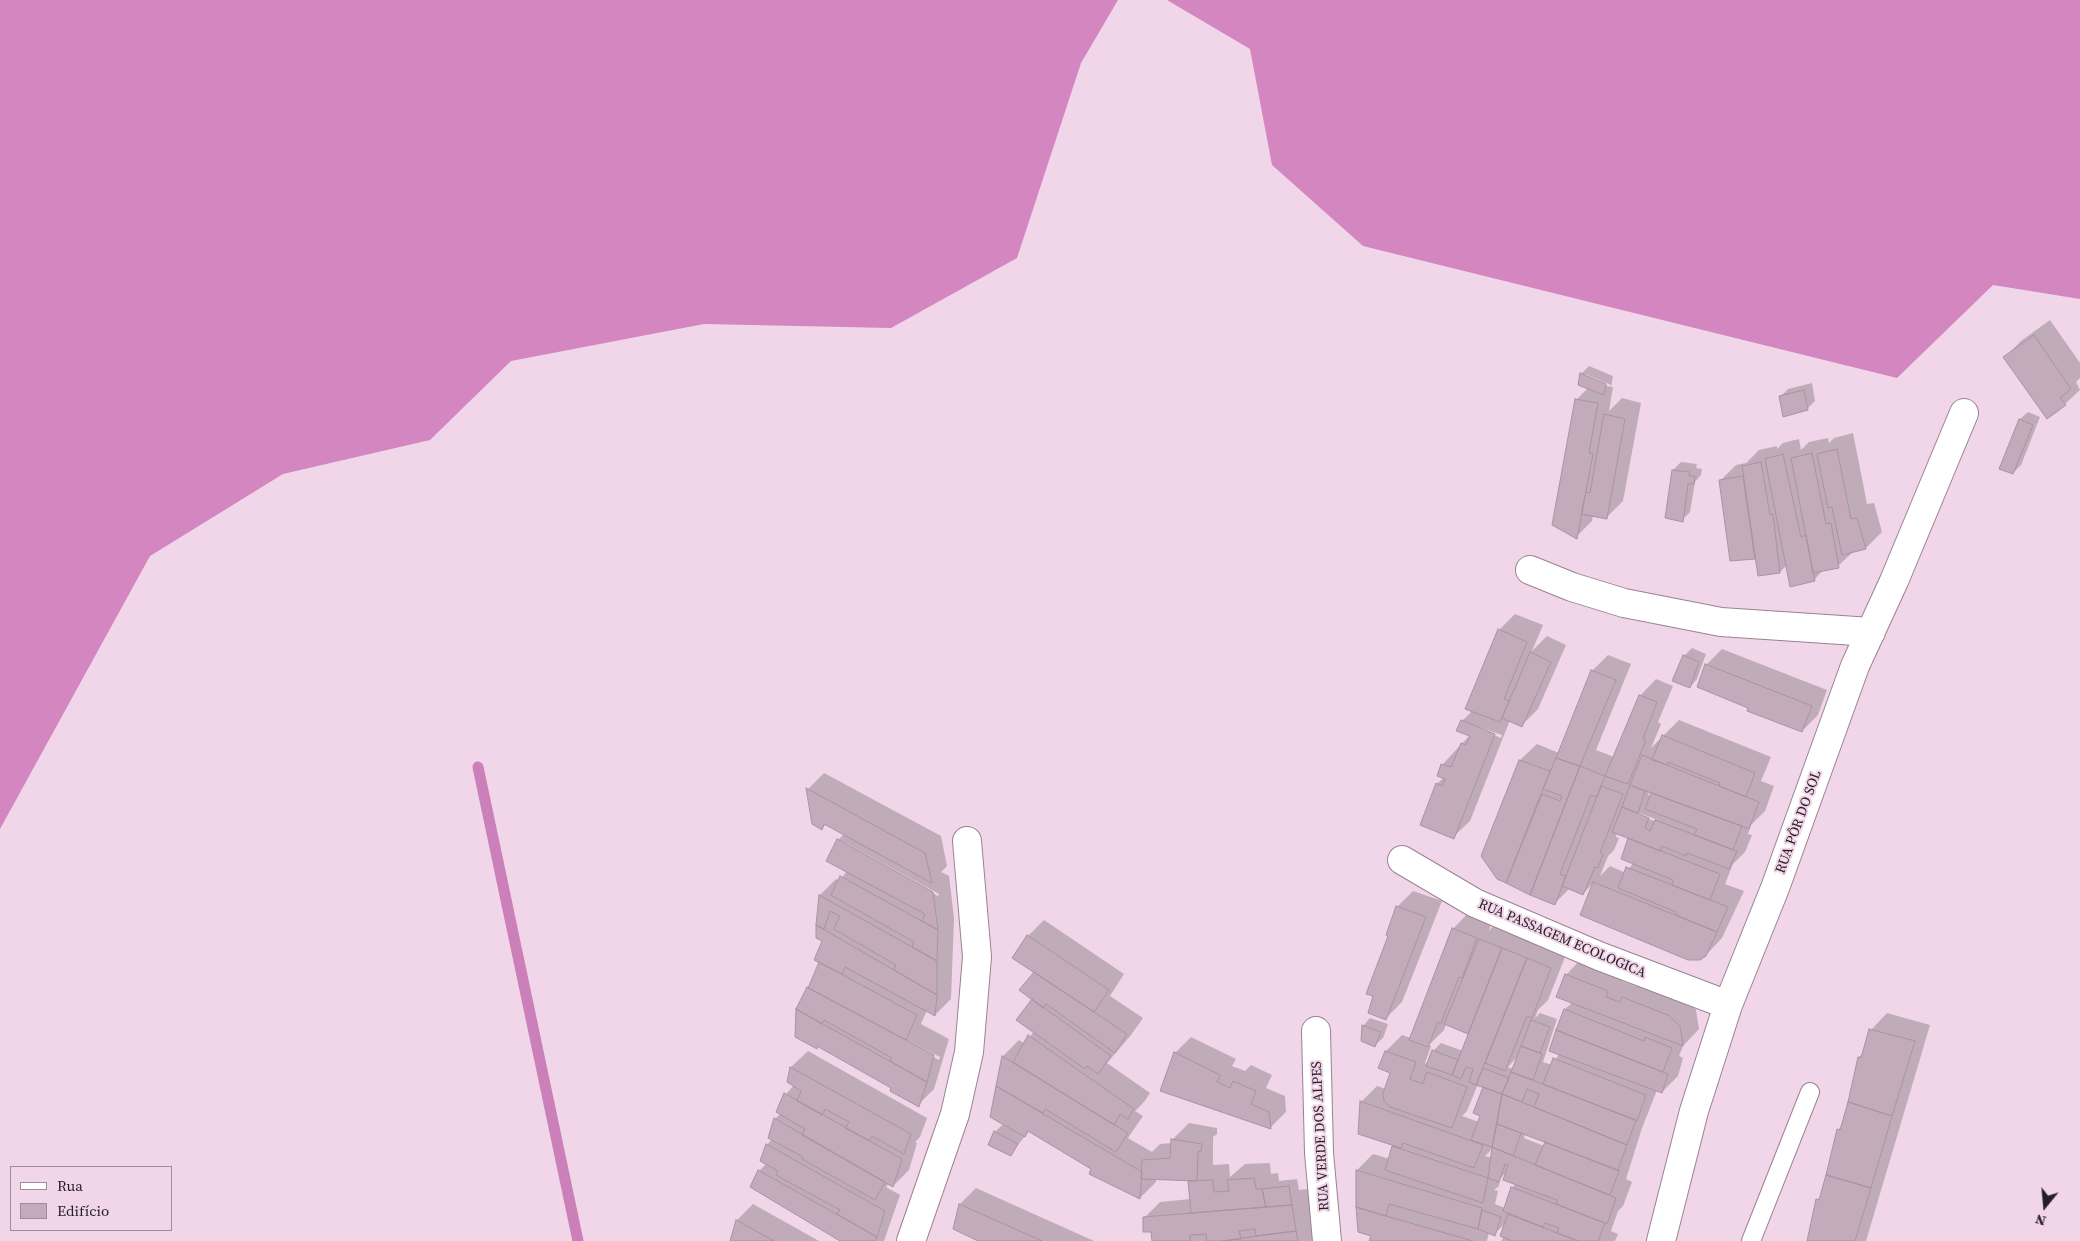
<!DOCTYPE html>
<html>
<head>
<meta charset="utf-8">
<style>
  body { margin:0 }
  #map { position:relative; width:2080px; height:1241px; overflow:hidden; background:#f0d6e8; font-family:"Source Serif 4",serif }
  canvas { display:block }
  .legend { position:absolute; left:10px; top:1166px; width:162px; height:65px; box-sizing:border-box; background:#f0d6e8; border:1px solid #a08c9a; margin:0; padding:6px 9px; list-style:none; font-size:15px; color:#271e24 }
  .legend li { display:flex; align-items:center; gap:10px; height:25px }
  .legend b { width:25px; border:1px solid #a08c9a }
  .north { position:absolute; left:2020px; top:1181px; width:50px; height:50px; -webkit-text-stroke:4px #f0d6e8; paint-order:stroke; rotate:197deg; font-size:14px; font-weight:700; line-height:20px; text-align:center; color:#271e24 }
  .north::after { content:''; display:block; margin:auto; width:18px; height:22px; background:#271e24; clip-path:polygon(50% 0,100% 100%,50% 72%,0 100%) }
</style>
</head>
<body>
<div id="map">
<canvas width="2080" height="1241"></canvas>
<ul class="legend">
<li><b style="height:6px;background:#fff"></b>Rua</li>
<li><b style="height:14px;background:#c3abbc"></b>Edifício</li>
</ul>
<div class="north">N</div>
</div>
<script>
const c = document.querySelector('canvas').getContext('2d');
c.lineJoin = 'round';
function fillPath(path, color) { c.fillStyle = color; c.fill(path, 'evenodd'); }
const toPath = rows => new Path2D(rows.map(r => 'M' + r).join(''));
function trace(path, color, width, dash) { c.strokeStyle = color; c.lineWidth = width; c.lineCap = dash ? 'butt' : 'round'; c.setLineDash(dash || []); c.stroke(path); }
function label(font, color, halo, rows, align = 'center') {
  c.font = font + ' "Source Serif 4",serif'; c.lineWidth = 4; c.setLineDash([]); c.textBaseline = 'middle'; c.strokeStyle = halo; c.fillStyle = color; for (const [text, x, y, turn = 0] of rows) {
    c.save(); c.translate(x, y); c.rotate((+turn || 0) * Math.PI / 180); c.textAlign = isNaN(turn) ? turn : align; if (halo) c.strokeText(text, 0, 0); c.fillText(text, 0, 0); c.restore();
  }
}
const forest = toPath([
  [0,0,1118,0,1081,63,1017,258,891,328,704,324,511,361,430,440,283,474,150,556,0,829],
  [1167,0,2080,0,2080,299,1993,285,1897,378,1363,246,1272,165,1250,49]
]);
const shadow = toPath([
  [2050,320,2080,363,2080,378,2076,382,2080,390,2065,404,2005,357,2021,341],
  [1589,366,1613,376,1611,387,1613,387,1609,411,1622,398,1641,403,1623,501,1607,517,1593,515,1592,521,1576,537,1576,400,1588,388,1581,374],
  [1585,374,1611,385,1610,387,1585,377],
  [1812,383,1815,401,1807,409,1780,397,1788,389],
  [2028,412,2040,417,2021,465,2013,473,2001,468,2020,419],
  [1853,433,1867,504,1874,503,1882,532,1866,548,1854,551,1838,566,1824,569,1814,580,1787,565,1780,572,1756,558,1732,559,1720,481,1736,465,1746,463,1759,450,1777,446,1777,449,1783,443,1799,439,1801,450,1809,442,1828,438,1829,443,1834,438],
  [1681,462,1697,464,1696,468,1702,469,1701,475,1695,482,1690,512,1682,520,1673,470],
  [1515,614,1543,625,1532,651,1547,636,1566,645,1538,709,1522,725,1510,720,1470,821,1453,837,1437,784,1444,777,1442,765,1470,735,1462,721,1473,710,1499,630],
  [1482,728,1502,735,1501,738,1480,729],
  [1692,648,1706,654,1697,679,1690,687,1684,656],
  [1722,649,1827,690,1818,715,1802,731,1749,707,1706,665],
  [1608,655,1631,664,1596,750,1614,757,1640,696,1656,679,1673,686,1658,722,1661,724,1651,748,1659,740,1661,741,1663,736,1679,720,1771,757,1761,781,1774,786,1765,811,1751,825,1748,834,1752,835,1745,852,1733,864,1725,884,1744,891,1722,938,1706,955,1593,883,1583,894,1570,888,1555,903,1498,878,1483,856,1520,760,1537,744,1559,753,1592,671],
  [1650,791,1652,792,1651,796,1648,795],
  [1629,809,1655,819,1654,821,1629,811],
  [1617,832,1630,838,1633,863,1626,873,1610,866,1600,876,1608,856,1614,850,1619,838,1616,837],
  [824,773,941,836,947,866,941,872,949,876,954,918,951,999,935,1015,927,1010,921,1024,949,1039,934,1089,918,1105,893,1088,818,1045,816,1047,821,962,824,940,817,937,820,895,836,879,839,881,847,871,838,840,844,834,826,824,822,829,813,823,808,789],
  [842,841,939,894,938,896,842,843],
  [907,1040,940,1057,939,1060,907,1042],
  [1413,891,1442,901,1402,1002,1386,1018,1390,935,1397,907],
  [1469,912,1492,922,1489,931,1496,923,1567,952,1548,1000,1538,1010,1535,1018,1540,1013,1557,1019,1543,1062,1552,1065,1559,1054,1550,1051,1565,1009,1573,1002,1566,975,1582,958,1623,975,1622,981,1635,986,1639,981,1684,999,1696,1010,1699,1029,1683,1046,1679,1056,1683,1058,1678,1076,1662,1092,1657,1090,1642,1128,1626,1179,1632,1182,1623,1206,1618,1211,1611,1231,1618,1234,1615,1241,1501,1241,1504,1237,1506,1223,1494,1234,1489,1232,1487,1241,1371,1241,1372,1235,1359,1231,1357,1170,1373,1154,1390,1159,1394,1145,1361,1102,1377,1086,1386,1089,1391,1072,1380,1068,1386,1051,1402,1035,1411,1038,1453,929],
  [1446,1024,1470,1033,1463,1051,1441,1043,1433,1051,1428,1064,1425,1063,1431,1046,1429,1045,1444,1030],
  [1518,1056,1513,1069,1508,1067],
  [1478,1084,1485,1087,1479,1122,1462,1116,1467,1111],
  [1525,1134,1546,1142,1544,1146,1524,1138],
  [1493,1144,1492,1158,1485,1156,1490,1151],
  [1507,1171,1516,1183,1512,1188,1505,1208,1495,1204,1498,1191,1494,1190,1499,1186,1500,1179],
  [1044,920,1124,974,1110,996,1143,1018,1131,1035,1107,1063,1150,1093,1144,1102,1135,1111,1143,1116,1128,1138,1152,1152,1160,1144,1172,1143,1173,1139,1189,1123,1217,1128,1217,1134,1213,1137,1213,1165,1229,1164,1230,1177,1245,1164,1270,1163,1271,1174,1278,1173,1279,1181,1297,1179,1299,1190,1308,1189,1316,1241,1153,1241,1152,1233,1144,1218,1160,1202,1191,1199,1189,1180,1156,1179,1156,1182,1140,1198,1029,1131,1010,1155,995,1132,1004,1123,991,1116,1003,1056,1019,1040,1025,1044,1034,1031,1035,971,1028,936],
  [1887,1013,1930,1025,1866,1241,1808,1241,1817,1200,1822,1195,1838,1130,1842,1125,1849,1103,1859,1057,1864,1052,1871,1030],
  [1370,1018,1388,1024,1383,1038,1375,1045,1363,1026],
  [1191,1037,1236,1059,1232,1066,1245,1071,1251,1065,1272,1075,1266,1088,1285,1096,1286,1112,1270,1128,1175,1053],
  [808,1051,927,1118,920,1137,915,1142,917,1143,909,1170,893,1186,889,1183,886,1187,900,1195,884,1241,842,1241,759,1171,767,1163,767,1145,772,1139,775,1119,781,1113,786,1094,794,1085,788,1082,791,1067],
  [976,1188,1094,1241,981,1241,954,1228,960,1204],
  [753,1204,819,1241,731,1241,737,1220]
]);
const stream = toPath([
  [478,767,578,1241]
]);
const building = toPath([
  [2034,335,2071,389,2060,398,2066,405,2047,419,2003,357,2034,335],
  [1580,373,1606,384,1604,395,1578,385,1580,373],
  [1804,390,1808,410,1783,417,1779,396,1804,390],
  [1575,399,1598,403,1589,453,1593,454,1577,539,1552,525,1575,399],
  [1604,414,1625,419,1607,519,1581,514,1586,492,1590,493,1604,414],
  [2019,419,2033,425,2013,474,1999,469,2019,419],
  [1837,449,1851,519,1857,518,1866,549,1842,555,1832,507,1828,508,1817,454,1837,449],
  [1812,453,1826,524,1831,523,1839,568,1813,573,1791,458,1812,453],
  [1783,454,1801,537,1806,535,1815,581,1790,587,1765,459,1783,454],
  [1761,462,1770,515,1773,514,1780,573,1758,576,1742,466,1761,462],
  [1672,470,1690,472,1689,476,1695,476,1694,484,1688,484,1683,522,1665,518,1672,470],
  [1743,476,1755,559,1730,561,1719,480,1743,476],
  [1498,629,1527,642,1504,699,1509,701,1500,722,1465,709,1498,629],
  [1530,652,1551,662,1522,727,1502,718,1530,652],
  [1683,655,1699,662,1690,688,1672,681,1683,655],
  [1705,664,1812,706,1802,732,1747,711,1748,708,1697,687,1705,664],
  [1591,670,1616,680,1580,766,1556,758,1591,670],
  [1639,695,1657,702,1643,739,1646,740,1628,784,1605,776,1639,695],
  [1461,720,1495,734,1454,839,1420,825,1436,783,1442,786,1445,779,1437,776,1441,764,1451,767,1461,743,1466,745,1470,736,1456,731,1461,720],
  [1662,735,1755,773,1746,797,1719,786,1720,783,1668,762,1667,765,1652,760,1662,735],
  [1642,755,1759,802,1749,829,1630,785,1642,755],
  [1556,758,1580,766,1530,895,1506,883,1542,794,1560,801,1562,796,1543,789,1556,758],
  [1519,760,1550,771,1506,883,1497,879,1481,856,1519,760],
  [1580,766,1605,776,1597,797,1591,795,1560,874,1566,876,1555,905,1530,895,1580,766],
  [1630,785,1645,791,1638,813,1622,807,1630,785],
  [1601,786,1623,794,1600,853,1603,854,1598,868,1595,867,1583,895,1562,886,1601,786],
  [806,788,925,853,932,883,824,824,822,830,812,824,806,788],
  [1651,793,1742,826,1733,850,1694,835,1697,829,1645,809,1651,793],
  [1622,807,1649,818,1645,828,1650,831,1655,820,1737,851,1729,869,1687,853,1686,856,1662,846,1660,851,1612,832,1622,807],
  [1628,838,1720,874,1710,900,1672,885,1673,880,1621,859,1628,838],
  [837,839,933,892,938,930,922,921,925,914,826,861,837,839],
  [1626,867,1728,907,1717,932,1676,915,1676,912,1618,888,1626,867],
  [840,876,938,930,937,961,912,947,914,942,831,895,840,876],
  [1593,882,1717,932,1706,956,1700,960,1688,960,1580,915,1593,882],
  [819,895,937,961,937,995,894,970,896,965,834,929,840,916,830,911,824,929,816,925,819,895],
  [1396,906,1426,917,1386,1020,1368,1013,1373,996,1366,994,1388,936,1386,935,1396,906],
  [816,925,937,995,935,1016,845,967,842,974,814,960,822,941,816,938,816,925],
  [1452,928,1477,938,1462,978,1459,977,1441,1023,1438,1022,1428,1047,1409,1040,1452,928],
  [1027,935,1109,990,1094,1012,1012,958,1027,935],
  [1479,939,1502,948,1468,1034,1444,1024,1479,939],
  [1502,948,1527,958,1476,1085,1469,1082,1473,1069,1466,1067,1461,1079,1452,1075,1502,948],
  [1527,958,1551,968,1532,1018,1527,1016,1505,1071,1485,1063,1527,958],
  [819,962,917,1015,906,1040,808,988,819,962],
  [1034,972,1127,1034,1115,1053,1046,1004,1043,1008,1019,990,1034,972],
  [1565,974,1608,991,1606,997,1620,1002,1622,997,1668,1015,1680,1026,1683,1046,1556,997,1565,974],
  [807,987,934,1055,927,1082,890,1061,892,1058,824,1020,822,1024,796,1009,807,987],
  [1032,999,1111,1056,1098,1074,1087,1066,1085,1069,1016,1020,1032,999],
  [796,1009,927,1082,919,1107,890,1091,891,1088,817,1046,817,1049,795,1037,796,1009],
  [1564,1009,1644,1041,1645,1037,1672,1048,1663,1072,1556,1030,1564,1009],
  [1531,1020,1550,1027,1540,1053,1521,1046,1531,1020],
  [1362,1025,1381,1032,1375,1047,1361,1041,1362,1025],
  [1869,1029,1915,1041,1892,1116,1848,1102,1858,1057,1861,1058,1869,1029],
  [1556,1030,1668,1074,1662,1093,1549,1051,1556,1030],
  [1028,1035,1134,1109,1128,1119,1120,1114,1114,1125,1013,1062,1028,1035],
  [1521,1046,1542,1054,1533,1080,1511,1072,1521,1046],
  [1432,1050,1458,1060,1452,1075,1426,1066,1432,1050],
  [1385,1051,1416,1062,1410,1079,1423,1084,1427,1072,1467,1087,1452,1128,1390,1107,1384,1101,1383,1093,1390,1073,1378,1068,1385,1051],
  [1174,1052,1220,1075,1217,1082,1230,1088,1233,1081,1256,1091,1251,1104,1269,1112,1271,1129,1160,1091,1174,1052],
  [1002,1056,1128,1133,1116,1152,1045,1109,1043,1113,996,1086,1002,1056],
  [1553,1058,1646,1095,1637,1121,1543,1084,1553,1058],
  [790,1067,911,1134,904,1154,872,1136,869,1141,845,1128,849,1122,825,1109,822,1115,797,1101,801,1091,787,1082,790,1067],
  [1483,1068,1509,1078,1502,1094,1476,1085,1483,1068],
  [1511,1072,1636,1120,1627,1145,1534,1107,1539,1094,1527,1089,1522,1102,1502,1094,1511,1072],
  [996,1086,1142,1172,1140,1199,1089,1174,1091,1169,1028,1131,1025,1137,990,1117,996,1086],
  [1483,1087,1502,1094,1492,1147,1471,1140,1480,1116,1473,1113,1483,1087],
  [784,1093,902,1159,893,1187,802,1135,805,1129,776,1112,784,1093],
  [1502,1094,1627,1145,1618,1170,1497,1124,1502,1094],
  [1360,1101,1483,1145,1474,1168,1403,1143,1401,1148,1358,1134,1360,1101],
  [1848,1102,1892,1116,1871,1188,1826,1175,1837,1129,1840,1130,1848,1102],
  [774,1118,885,1182,875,1200,802,1159,803,1157,768,1138,774,1118],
  [1497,1124,1521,1133,1513,1156,1492,1147,1497,1124],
  [994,1131,1018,1144,1011,1156,988,1145,994,1131],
  [1171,1139,1202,1144,1201,1152,1198,1151,1197,1181,1141,1179,1142,1160,1170,1158,1171,1139],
  [1545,1142,1619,1171,1610,1195,1535,1165,1545,1142],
  [766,1144,885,1211,877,1237,837,1214,840,1210,776,1175,778,1171,760,1161,766,1144],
  [1392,1146,1488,1178,1483,1203,1385,1170,1392,1146],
  [1492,1147,1616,1198,1607,1224,1556,1204,1557,1200,1503,1180,1508,1165,1505,1164,1499,1182,1488,1178,1492,1147],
  [758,1170,877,1237,875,1241,840,1241,750,1187,758,1170],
  [1356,1170,1482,1208,1478,1229,1389,1204,1386,1216,1356,1207,1356,1170],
  [1826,1175,1871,1188,1855,1241,1807,1241,1816,1199,1819,1200,1826,1175],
  [1254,1178,1256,1189,1262,1189,1266,1207,1191,1213,1188,1181,1213,1180,1214,1192,1229,1191,1227,1180,1254,1178],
  [1289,1186,1292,1205,1266,1207,1262,1189,1289,1186],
  [1511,1187,1605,1223,1598,1241,1578,1241,1557,1233,1559,1228,1545,1223,1543,1227,1503,1211,1511,1187],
  [959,1204,1042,1241,978,1241,953,1229,959,1204],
  [1292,1205,1296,1231,1256,1236,1255,1229,1239,1231,1241,1239,1222,1241,1207,1241,1206,1234,1190,1235,1190,1241,1152,1241,1151,1232,1143,1232,1143,1217,1292,1205],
  [1356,1207,1386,1216,1473,1241,1369,1241,1371,1236,1358,1232,1356,1207],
  [1482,1210,1501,1217,1495,1236,1478,1229,1482,1210],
  [1508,1214,1557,1233,1578,1241,1512,1241,1500,1236,1508,1214],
  [736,1220,774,1241,730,1241,736,1220],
  [1296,1231,1298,1241,1222,1241,1256,1236,1296,1231]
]);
const lane = toPath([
  [1751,1241,1810,1092]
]);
const street = toPath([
  [1530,570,1572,587,1624,603,1721,622,1871,632],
  [1402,860,1475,903,1599,956,1728,1005],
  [1316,1031,1319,1153,1327,1241],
  [911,1241,955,1114,969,1052,977,957,967,841],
  [1661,1241,1694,1111,1728,1005,1775,888,1855,666,1894,581,1964,413]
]);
const streetNames = [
  ["RUA PÔR DO SOL",1799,822,-70],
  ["RUA PASSAGEM ECOLOGICA",1562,939,23],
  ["RUA VERDE DOS ALPES",1321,1136,-93]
];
fillPath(forest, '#d386c0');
fillPath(shadow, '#0003');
trace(stream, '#cc80b9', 11);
fillPath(building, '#c3abbc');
trace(building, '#aa92a3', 1);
trace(lane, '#9a8293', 20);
trace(street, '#9a8293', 30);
trace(lane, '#fff', 18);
trace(street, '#fff', 28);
label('14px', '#271e24', '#f0d6e8', streetNames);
</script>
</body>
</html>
